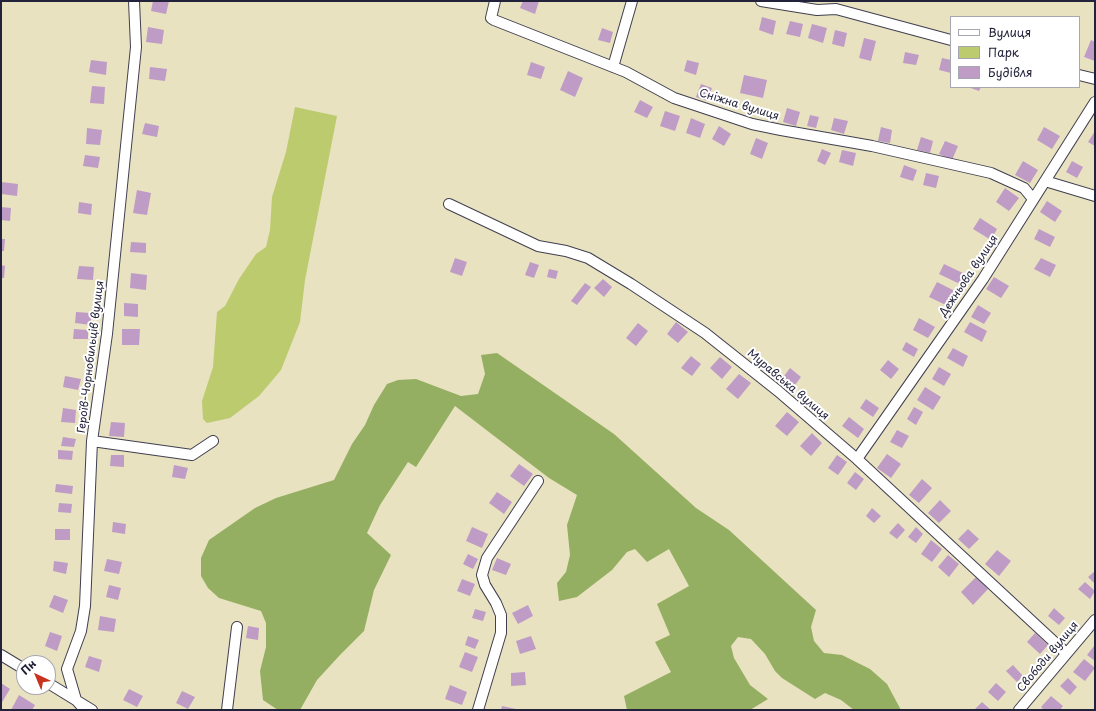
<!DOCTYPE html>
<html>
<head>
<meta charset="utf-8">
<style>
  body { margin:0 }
  #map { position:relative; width:1096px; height:711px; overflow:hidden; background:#e8e2c0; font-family:"Playpen Sans",sans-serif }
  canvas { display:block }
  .frame { position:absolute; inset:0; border:2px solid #22223b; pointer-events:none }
  .legend { position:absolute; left:950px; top:16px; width:130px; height:72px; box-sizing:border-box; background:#fff; border:1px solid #a7a7b1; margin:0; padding:5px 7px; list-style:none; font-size:12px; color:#22223b }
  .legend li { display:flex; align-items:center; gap:8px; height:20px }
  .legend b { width:20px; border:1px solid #a7a7b1 }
  .north { position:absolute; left:16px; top:655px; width:40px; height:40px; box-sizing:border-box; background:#fff; border:1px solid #a7a7b1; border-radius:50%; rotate:316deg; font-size:11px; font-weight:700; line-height:16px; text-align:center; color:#22223b }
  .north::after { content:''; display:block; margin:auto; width:14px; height:18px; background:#c8321e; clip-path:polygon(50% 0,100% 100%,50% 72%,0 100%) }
</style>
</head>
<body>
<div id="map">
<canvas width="1096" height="711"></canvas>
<div class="frame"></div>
<ul class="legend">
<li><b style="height:5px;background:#fff"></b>Вулиця</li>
<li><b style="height:11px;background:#bbcb6e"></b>Парк</li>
<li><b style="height:11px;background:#bf9cc5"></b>Будівля</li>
</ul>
<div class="north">Пн</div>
</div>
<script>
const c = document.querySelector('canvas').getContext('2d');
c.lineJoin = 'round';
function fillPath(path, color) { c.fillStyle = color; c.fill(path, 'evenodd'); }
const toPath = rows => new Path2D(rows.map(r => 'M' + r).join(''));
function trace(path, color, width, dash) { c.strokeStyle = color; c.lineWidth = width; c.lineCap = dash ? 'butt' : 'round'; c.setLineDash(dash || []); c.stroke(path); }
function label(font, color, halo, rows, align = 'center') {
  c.font = font + ' "Playpen Sans",sans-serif'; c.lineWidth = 4; c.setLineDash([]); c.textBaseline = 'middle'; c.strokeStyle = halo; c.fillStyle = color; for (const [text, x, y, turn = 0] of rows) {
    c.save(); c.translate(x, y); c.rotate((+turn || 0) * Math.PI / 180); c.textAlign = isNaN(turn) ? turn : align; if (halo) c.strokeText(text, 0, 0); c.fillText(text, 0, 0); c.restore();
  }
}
const green = toPath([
  [295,107,337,116,305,280,300,322,281,370,259,396,230,418,207,423,203,419,202,401,213,367,217,312,225,306,239,279,256,254,266,247,270,230,272,197,286,152]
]);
const forest = toPath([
  [497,353,614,434,696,508,729,530,816,610,811,627,814,641,824,653,842,655,870,669,887,684,901,710,854,710,841,700,825,693,815,699,782,678,775,671,765,654,751,639,738,637,731,646,734,658,750,685,768,699,750,710,627,710,624,696,671,672,655,642,670,635,657,604,689,586,669,549,647,562,635,549,627,552,612,570,577,597,559,601,557,583,566,572,570,555,567,525,577,495,549,478,455,406,416,467,408,462,380,505,367,533,391,555,374,590,364,631,340,655,317,680,300,710,278,710,263,700,260,671,266,647,266,623,261,611,219,598,208,588,201,576,201,558,209,540,255,508,276,498,334,480,352,444,365,425,374,405,387,384,398,380,416,379,461,396,478,394,485,374,481,355]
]);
const building = toPath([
  [153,1,169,1,166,14,151,11],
  [523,1,539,1,535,14,520,8],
  [762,17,776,21,773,35,759,30],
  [790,21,803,24,800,37,786,34],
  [812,24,827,28,823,43,808,38],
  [148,27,164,30,162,44,146,42],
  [602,28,613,32,610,43,598,40],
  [835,30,847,33,844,47,832,44],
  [864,38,876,41,871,61,859,58],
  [1091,40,1095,42,1095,61,1084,57],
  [905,52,919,55,916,65,903,63],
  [942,58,951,60,951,73,939,70],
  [91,60,107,62,106,75,89,72],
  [687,60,699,63,696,75,684,71],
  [531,62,545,67,541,79,527,75],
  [150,67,167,69,165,81,149,79],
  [568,71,583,78,575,97,560,90],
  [744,75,767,80,763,98,740,93],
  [701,84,712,88,707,101,696,97],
  [92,86,105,87,104,104,90,103],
  [968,87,981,87,979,91],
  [640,100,653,107,647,118,634,112],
  [787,108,800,112,796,126,783,122],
  [665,111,680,116,675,131,660,126],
  [810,115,819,117,816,128,807,126],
  [691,118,705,124,700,138,686,133],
  [834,118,848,121,844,134,831,130],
  [145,123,159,126,157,137,142,134],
  [719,126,731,134,724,146,712,139],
  [881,127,892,130,890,143,878,141],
  [1044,127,1060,136,1052,149,1037,140],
  [87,128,102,130,100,145,86,144],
  [1095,131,1095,146,1088,142],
  [921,137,933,141,930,153,917,150],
  [756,138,768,143,762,159,750,154],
  [945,141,958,146,952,160,939,154],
  [822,149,831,153,825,165,817,161],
  [842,150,856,153,853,166,839,162],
  [85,155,100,157,98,168,83,166],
  [1023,161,1038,170,1030,183,1015,175],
  [1072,161,1083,167,1077,178,1066,172],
  [904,165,917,170,913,181,900,177],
  [926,173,939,176,936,188,923,185],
  [1,182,18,184,17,196,1,194],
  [1005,188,1019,198,1009,211,996,202],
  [137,190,151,193,147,215,133,213],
  [1047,201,1062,211,1055,222,1040,212],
  [79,202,92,204,91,215,78,213],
  [1,207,11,208,10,221,1,220],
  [980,218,997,229,991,240,973,229],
  [1039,229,1055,237,1050,247,1034,239],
  [1,239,5,239,4,251,1,251],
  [131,242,146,243,146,253,130,252],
  [455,258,467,262,462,276,450,272],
  [1041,258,1056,265,1050,277,1034,269],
  [530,262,539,265,534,278,525,275],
  [944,264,967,275,962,285,939,274],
  [1,265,5,266,4,278,1,278],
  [79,266,94,267,93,280,77,279],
  [549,269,558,271,556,279,547,277],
  [131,273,147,275,146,290,130,288],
  [994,277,1009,286,1001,298,986,289],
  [603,279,612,287,604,297,594,288],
  [937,282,957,292,950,307,929,297],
  [585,283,591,287,577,305,571,301],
  [124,303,138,304,138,317,124,316],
  [978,305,991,313,984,324,971,317],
  [76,312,91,313,91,325,75,323],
  [919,318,935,327,928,338,913,330],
  [676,322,688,332,678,343,667,334],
  [970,322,987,331,982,342,964,332],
  [638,323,648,331,636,346,626,338],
  [74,329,88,330,88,339,73,339],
  [122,329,140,329,139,345,122,345],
  [906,342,918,349,914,357,902,350],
  [953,348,968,356,963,367,947,358],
  [691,356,701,364,692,376,681,368],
  [720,357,732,367,722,379,710,368],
  [888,360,899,369,891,379,880,370],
  [939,367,951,374,944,386,932,379],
  [790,368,801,377,792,389,781,380],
  [739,374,751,383,738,399,726,389],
  [65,376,81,379,78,390,63,387],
  [925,387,941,397,933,410,917,400],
  [866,399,879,408,873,417,860,408],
  [914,407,923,412,916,425,907,419],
  [63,408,76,410,75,423,61,422],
  [787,412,799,422,787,436,775,426],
  [849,417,864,429,858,438,842,426],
  [111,422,125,423,124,437,109,436],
  [897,430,909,436,902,448,890,442],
  [812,433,822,443,811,456,800,446],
  [63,437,76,439,74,447,61,446],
  [58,450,73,451,72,460,58,459],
  [887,454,901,464,891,478,877,468],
  [111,455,124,455,124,467,110,466],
  [837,455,847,462,838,475,828,468],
  [519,464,533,474,524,486,510,476],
  [174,465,188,468,185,479,172,477],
  [855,472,864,479,856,490,847,483],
  [922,479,932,488,919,503,909,495],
  [56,484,73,486,72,494,55,492],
  [497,492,512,502,504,514,489,503],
  [940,500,951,511,939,523,928,513],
  [59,503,72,504,71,513,58,512],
  [872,508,881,516,874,523,866,516],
  [113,522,126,524,125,534,112,532],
  [898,523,905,530,897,539,889,533],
  [472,527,488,534,482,548,466,541],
  [916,527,923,534,916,543,908,537],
  [55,529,70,529,70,540,55,540],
  [968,529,979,539,969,549,958,539],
  [931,540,942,549,932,562,921,554],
  [997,550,1011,561,999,576,985,564],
  [468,554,478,559,473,569,463,564],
  [948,555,959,564,949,577,938,567],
  [497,558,511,564,506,575,492,570],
  [107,559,122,562,119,574,104,571],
  [54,561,68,563,66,574,53,571],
  [1095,571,1095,584,1088,577],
  [976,577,988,589,973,605,961,592],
  [462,579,475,584,470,596,457,591],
  [1085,582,1095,591,1090,599,1078,589],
  [109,585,121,588,118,600,106,597],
  [54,595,68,600,63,613,49,607],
  [528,605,533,616,518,624,512,613],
  [1054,608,1065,618,1059,625,1048,616],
  [475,609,486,612,483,621,472,618],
  [100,616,116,619,114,632,98,630],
  [248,626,259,628,258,640,246,638],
  [50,632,62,636,57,651,45,646],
  [1035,633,1048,645,1040,654,1027,642],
  [468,636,479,640,475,649,465,645],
  [531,636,536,649,520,654,516,641],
  [1094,646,1095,647,1095,661,1087,655],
  [465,652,478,657,472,672,459,667],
  [89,656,102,660,99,672,85,667],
  [1084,659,1095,668,1085,681,1073,672],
  [1013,665,1023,676,1017,682,1006,671],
  [525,672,526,685,511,686,511,673],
  [1068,678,1077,687,1070,695,1060,686],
  [1,683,10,689,1,704],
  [996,683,1006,692,998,701,988,692],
  [450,685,467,692,462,705,445,699],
  [129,689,143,696,137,707,123,700],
  [182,691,195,697,188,709,176,703],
  [19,695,35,705,32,710,11,710],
  [1051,696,1063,706,1060,710,1044,710,1041,707],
  [982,702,991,710,974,710],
  [502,706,516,709,516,710,501,710]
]);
const minor = toPath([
  [495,1,491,18,494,20,626,72,674,98,752,124,781,130,872,146,991,173,1024,188,1033,199],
  [761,1,817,10,836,9,951,40],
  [613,67,632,1],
  [1079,75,1095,79],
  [1045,181,1095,196],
  [449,204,538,246,566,251,588,258,631,284,705,333,778,391,857,459,1066,653],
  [92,441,192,455,213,441],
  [857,459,983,279,1095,102],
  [1,655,24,669],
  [48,683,92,710],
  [85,710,76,700,67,669,81,631,85,606,92,441,107,334,136,47,134,1],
  [227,710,237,627],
  [478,710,501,633,501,615,496,603,485,585,482,575,487,558,538,481],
  [1019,710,1095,620]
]);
const streetNames = [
  ["Сніжна вулиця",739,105,17],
  ["Дежньова вулиця",969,276,-56],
  ["Героїв-Чорнобильців вулиця",91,357,-83],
  ["Муравська вулиця",788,385,40],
  ["Свободи вулиця",1048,657,-50]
];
fillPath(green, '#bbcb6e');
fillPath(forest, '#94af61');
fillPath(building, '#bf9cc5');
trace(minor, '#403f4f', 12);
trace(minor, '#fff', 10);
label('11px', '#22223b', '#fff', streetNames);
</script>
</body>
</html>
